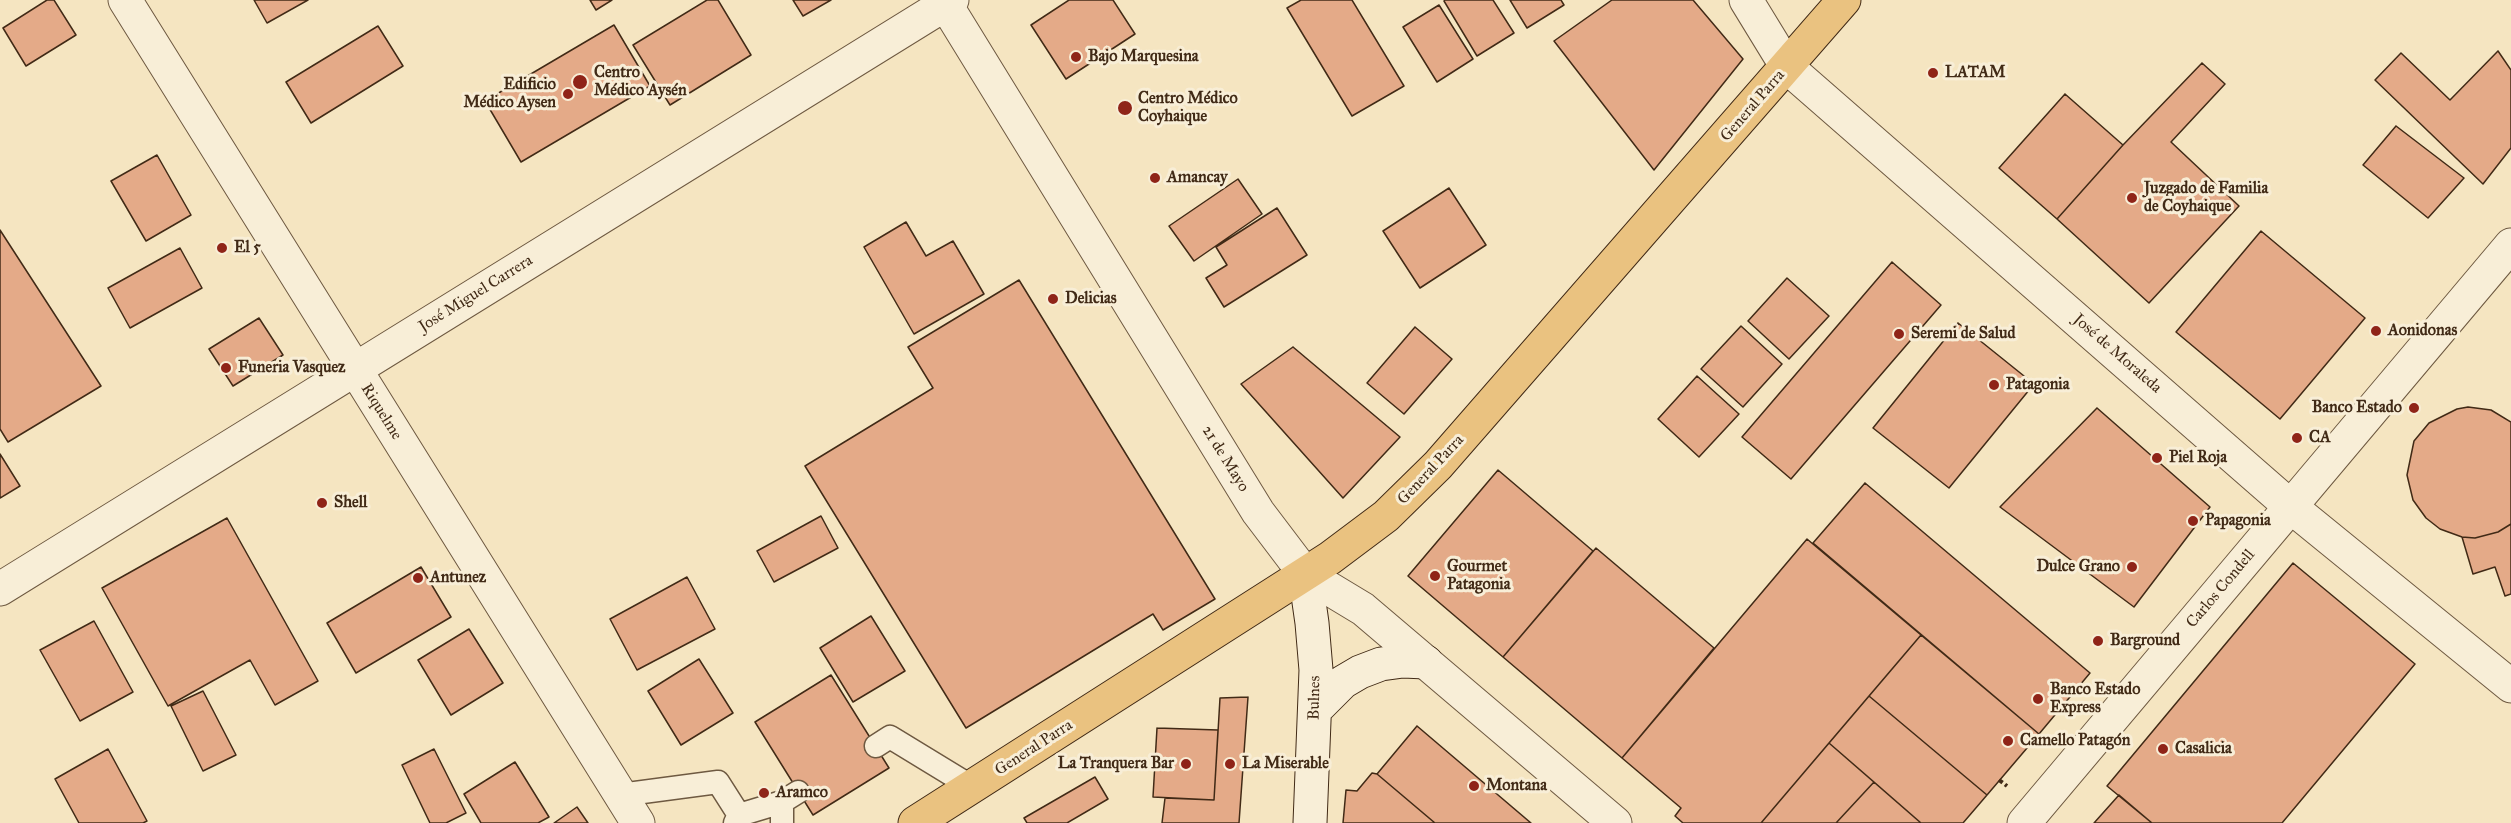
<!DOCTYPE html>
<html>
<head>
<meta charset="utf-8">
<style>
  body { margin:0 }
  canvas { display:block; background:#f5e5c1 }
</style>
</head>
<body>
<canvas width="2511" height="823"></canvas>
<script>
const c = document.querySelector('canvas').getContext('2d');
c.lineJoin = 'round';
function fillPath(path, color) { c.fillStyle = color; c.fill(path, 'evenodd'); }
const toPath = rows => new Path2D(rows.map(r => 'M' + r).join(''));
function trace(path, color, width, dash) { c.strokeStyle = color; c.lineWidth = width; c.lineCap = dash ? 'butt' : 'round'; c.setLineDash(dash || []); c.stroke(path); }
function label(font, color, halo, rows, align = 'center') {
  c.font = font + ' "IM FELL Great Primer",serif'; c.lineWidth = 6; c.setLineDash([]); c.textBaseline = 'middle'; c.strokeStyle = halo; c.fillStyle = color; for (const [text, x, y, turn = 0] of rows) {
    c.save(); c.translate(x, y); c.rotate((+turn || 0) * Math.PI / 180); c.textAlign = isNaN(turn) ? turn : align; if (halo) c.strokeText(text, 0, 0); c.fillText(text, 0, 0); c.restore();
  }
}
const building = toPath([
  [47,0,54,0,76,35,26,66,3,28,47,0],
  [254,0,308,0,267,23,254,0],
  [590,0,612,0,596,10,590,0],
  [707,0,718,0,751,55,670,105,633,45,707,0],
  [793,0,831,0,803,16,793,0],
  [1069,0,1113,0,1135,34,1066,79,1031,25,1069,0],
  [1301,0,1352,0,1404,86,1352,116,1287,8,1301,0],
  [1445,0,1493,0,1514,33,1477,56,1444,1,1445,0],
  [1510,0,1561,0,1564,5,1527,28,1510,0],
  [1612,0,1693,0,1743,59,1654,170,1554,41,1612,0],
  [1439,5,1473,59,1437,82,1403,27,1439,5],
  [614,25,650,86,521,162,485,101,614,25],
  [378,26,403,66,311,123,286,82,378,26],
  [2498,51,2511,70,2511,148,2483,184,2375,80,2401,53,2450,100,2498,51],
  [2202,63,2225,84,2171,142,2239,206,2149,303,2057,219,2123,145,2202,63],
  [2065,94,2123,145,2057,219,1999,168,2065,94],
  [2396,126,2464,178,2428,218,2363,165,2396,126],
  [157,155,191,215,146,241,111,181,157,155],
  [1238,179,1262,214,1194,261,1169,226,1238,179],
  [1449,188,1486,245,1420,288,1383,231,1449,188],
  [1277,208,1307,255,1224,307,1206,278,1227,265,1216,247,1277,208],
  [906,222,926,256,953,241,984,294,914,334,864,247,906,222],
  [0,230,101,386,8,442,0,429,0,230],
  [2261,231,2365,318,2280,419,2176,332,2261,231],
  [180,248,202,288,130,328,108,288,180,248],
  [1892,262,1941,305,1791,479,1742,437,1892,262],
  [1787,278,1829,316,1789,359,1748,321,1787,278],
  [1019,280,1215,599,1163,630,1153,614,966,728,805,466,933,388,908,347,1019,280],
  [259,318,283,355,233,386,209,349,259,318],
  [1958,323,2034,384,1949,488,1873,428,1958,323],
  [1741,326,1782,364,1743,407,1701,369,1741,326],
  [1415,327,1452,359,1404,414,1367,383,1415,327],
  [1293,347,1400,437,1343,498,1241,384,1293,347],
  [1697,376,1739,414,1699,457,1658,419,1697,376],
  [2468,407,2491,410,2511,422,2511,524,2498,532,2475,538,2462,537,2440,529,2426,518,2413,500,2407,475,2414,441,2429,423,2457,409,2468,407],
  [2097,408,2210,507,2134,607,2000,507,2097,408],
  [0,454,20,486,0,498,0,454],
  [1498,470,1593,551,1503,657,1408,576,1498,470],
  [1865,483,2090,673,2039,734,1813,543,1865,483],
  [821,516,838,548,774,582,757,551,821,516],
  [227,518,318,681,275,705,250,660,168,706,102,588,227,518],
  [2511,524,2511,594,2505,596,2495,567,2473,574,2462,537,2475,538,2498,532,2511,524],
  [1807,539,1921,635,1761,823,1683,823,1675,816,1681,808,1622,758,1807,539],
  [1596,548,1714,648,1622,758,1503,657,1596,548],
  [2293,563,2415,664,2282,823,2152,823,2107,786,2293,563],
  [421,567,451,617,356,673,327,623,421,567],
  [687,577,715,629,637,670,610,619,687,577],
  [871,616,905,671,853,702,820,648,871,616],
  [94,621,133,692,80,721,40,650,94,621],
  [469,629,503,683,451,715,418,660,469,629],
  [1921,635,2039,734,1987,795,1869,696,1921,635],
  [699,659,733,713,681,745,648,691,699,659],
  [831,675,889,768,813,815,755,722,831,675],
  [203,691,236,755,203,771,171,706,203,691],
  [1869,696,1987,795,1963,823,1921,823,1829,743,1869,696],
  [1248,697,1239,823,1162,823,1165,798,1214,800,1220,698,1248,697],
  [1417,726,1531,823,1435,823,1377,774,1417,726],
  [1157,728,1218,730,1214,800,1153,797,1157,728],
  [1829,743,1874,782,1836,823,1761,823,1829,743],
  [108,749,147,821,143,823,79,823,55,779,108,749],
  [434,749,466,813,446,823,430,823,402,765,434,749],
  [515,762,549,817,538,823,481,823,464,794,515,762],
  [1372,773,1377,774,1435,823,1343,823,1346,790,1357,791,1372,773],
  [1095,777,1108,799,1067,823,1027,823,1024,818,1095,777],
  [1874,782,1921,823,1836,823,1874,782],
  [2119,795,2152,823,2094,823,2119,795],
  [577,807,588,823,554,823,577,807]
]);
const path = toPath([
  [1999,780,2007,786]
]);
const service = toPath([
  [876,746,890,737,972,787],
  [620,795,718,782,739,815,735,823],
  [739,815,782,802],
  [782,823,782,802,798,792]
]);
const minor = toPath([
  [125,0,638,823],
  [1746,0,1787,67,2291,507,2511,686]
]);
const tertiary = toPath([
  [943,0,1258,512,1305,574,1363,609,1615,823],
  [0,589,952,0],
  [2024,823,2511,245]
]);
const secondary = toPath([
  [1305,574,1312,623,1316,670,1310,823],
  [1315,710,1343,682,1360,672,1381,664,1403,661,1426,662]
]);
const primary = toPath([
  [915,823,1330,558,1386,516,1438,465,1844,0]
]);
const markers = [
  [1076,57,6,"#8f2418"],
  [1933,73,6,"#8f2418"],
  [580,82,8,"#8f2418"],
  [568,94,6,"#8f2418"],
  [1125,108,8,"#8f2418"],
  [1155,178,6,"#8f2418"],
  [2132,198,6,"#8f2418"],
  [222,248,6,"#8f2418"],
  [1053,299,6,"#8f2418"],
  [2376,331,6,"#8f2418"],
  [1899,334,6,"#8f2418"],
  [226,368,6,"#8f2418"],
  [1994,385,6,"#8f2418"],
  [2414,408,6,"#8f2418"],
  [2297,438,6,"#8f2418"],
  [2157,458,6,"#8f2418"],
  [322,503,6,"#8f2418"],
  [2193,521,6,"#8f2418"],
  [2132,567,6,"#8f2418"],
  [1435,576,6,"#8f2418"],
  [418,578,6,"#8f2418"],
  [2098,641,6,"#8f2418"],
  [2038,699,6,"#8f2418"],
  [2008,741,6,"#8f2418"],
  [2163,749,6,"#8f2418"],
  [1186,764,6,"#8f2418"],
  [1230,764,6,"#8f2418"],
  [1474,786,6,"#8f2418"],
  [764,793,6,"#8f2418"]
];
const poiNames = [
  ["Bajo Marquesina",1088,57],
  ["Centro",594,73],
  ["Médico Aysén",594,91],
  ["LATAM",1945,73],
  ["Edificio",556,85,"right"],
  ["Médico Aysen",556,103,"right"],
  ["Centro Médico",1138,99],
  ["Coyhaique",1138,117],
  ["Amancay",1167,178],
  ["Juzgado de Familia",2144,189],
  ["de Coyhaique",2144,207],
  ["El 5",234,248],
  ["Delicias",1065,299],
  ["Aonidonas",2388,331],
  ["Seremi de Salud",1911,334],
  ["Funeria Vasquez",238,368],
  ["Patagonia",2006,385],
  ["Banco Estado",2402,408,"right"],
  ["CA",2309,438],
  ["Piel Roja",2169,458],
  ["Shell",334,503],
  ["Papagonia",2205,521],
  ["Gourmet",1447,567],
  ["Patagonia",1447,585],
  ["Dulce Grano",2120,567,"right"],
  ["Antunez",430,578],
  ["Barground",2110,641],
  ["Banco Estado",2050,690],
  ["Express",2050,708],
  ["Camello Patagón",2020,741],
  ["Casalicia",2175,749],
  ["La Tranquera Bar",1174,764,"right"],
  ["La Miserable",1242,764],
  ["Montana",1486,786],
  ["Aramco",776,793]
];
const streetNames = [
  ["General Parra",1753,106,-49],
  ["José Miguel Carrera",476,294,-32],
  ["José de Moraleda",2117,354,41],
  ["Riquelme",381,412,58],
  ["21 de Mayo",1225,459,58],
  ["General Parra",1431,470,-47],
  ["Carlos Condell",2221,589,-50],
  ["Bulnes",1315,698,-89],
  ["General Parra",1034,748,-33]
];
fillPath(building, '#e4aa88');
trace(building, '#412a16', 1.5);
trace(service, '#6e5941', 25);
trace(minor, '#6e5941', 35);
trace(tertiary, '#6e5941', 35);
trace(secondary, '#412a16', 35);
trace(primary, '#412a16', 35);
trace(path, '#412a16', 4, [4.5, 3]);
trace(service, '#f8eed7', 22);
trace(minor, '#f8eed7', 33);
trace(tertiary, '#f8eed7', 33);
trace(secondary, '#f8eed7', 33);
trace(primary, '#eac280', 33);
for (const [x, y, r, color] of markers) { const dot = new Path2D(); dot.arc(x, y, r, 0, 2 * Math.PI); c.fillStyle = color; c.fill(dot); trace(dot, '#f8eed7', 2); }
label('bold 16px', '#412a16', '#f8eed7', poiNames, 'left');
label('16px', '#412a16', '#f8eed7', streetNames);
</script>
</body>
</html>
